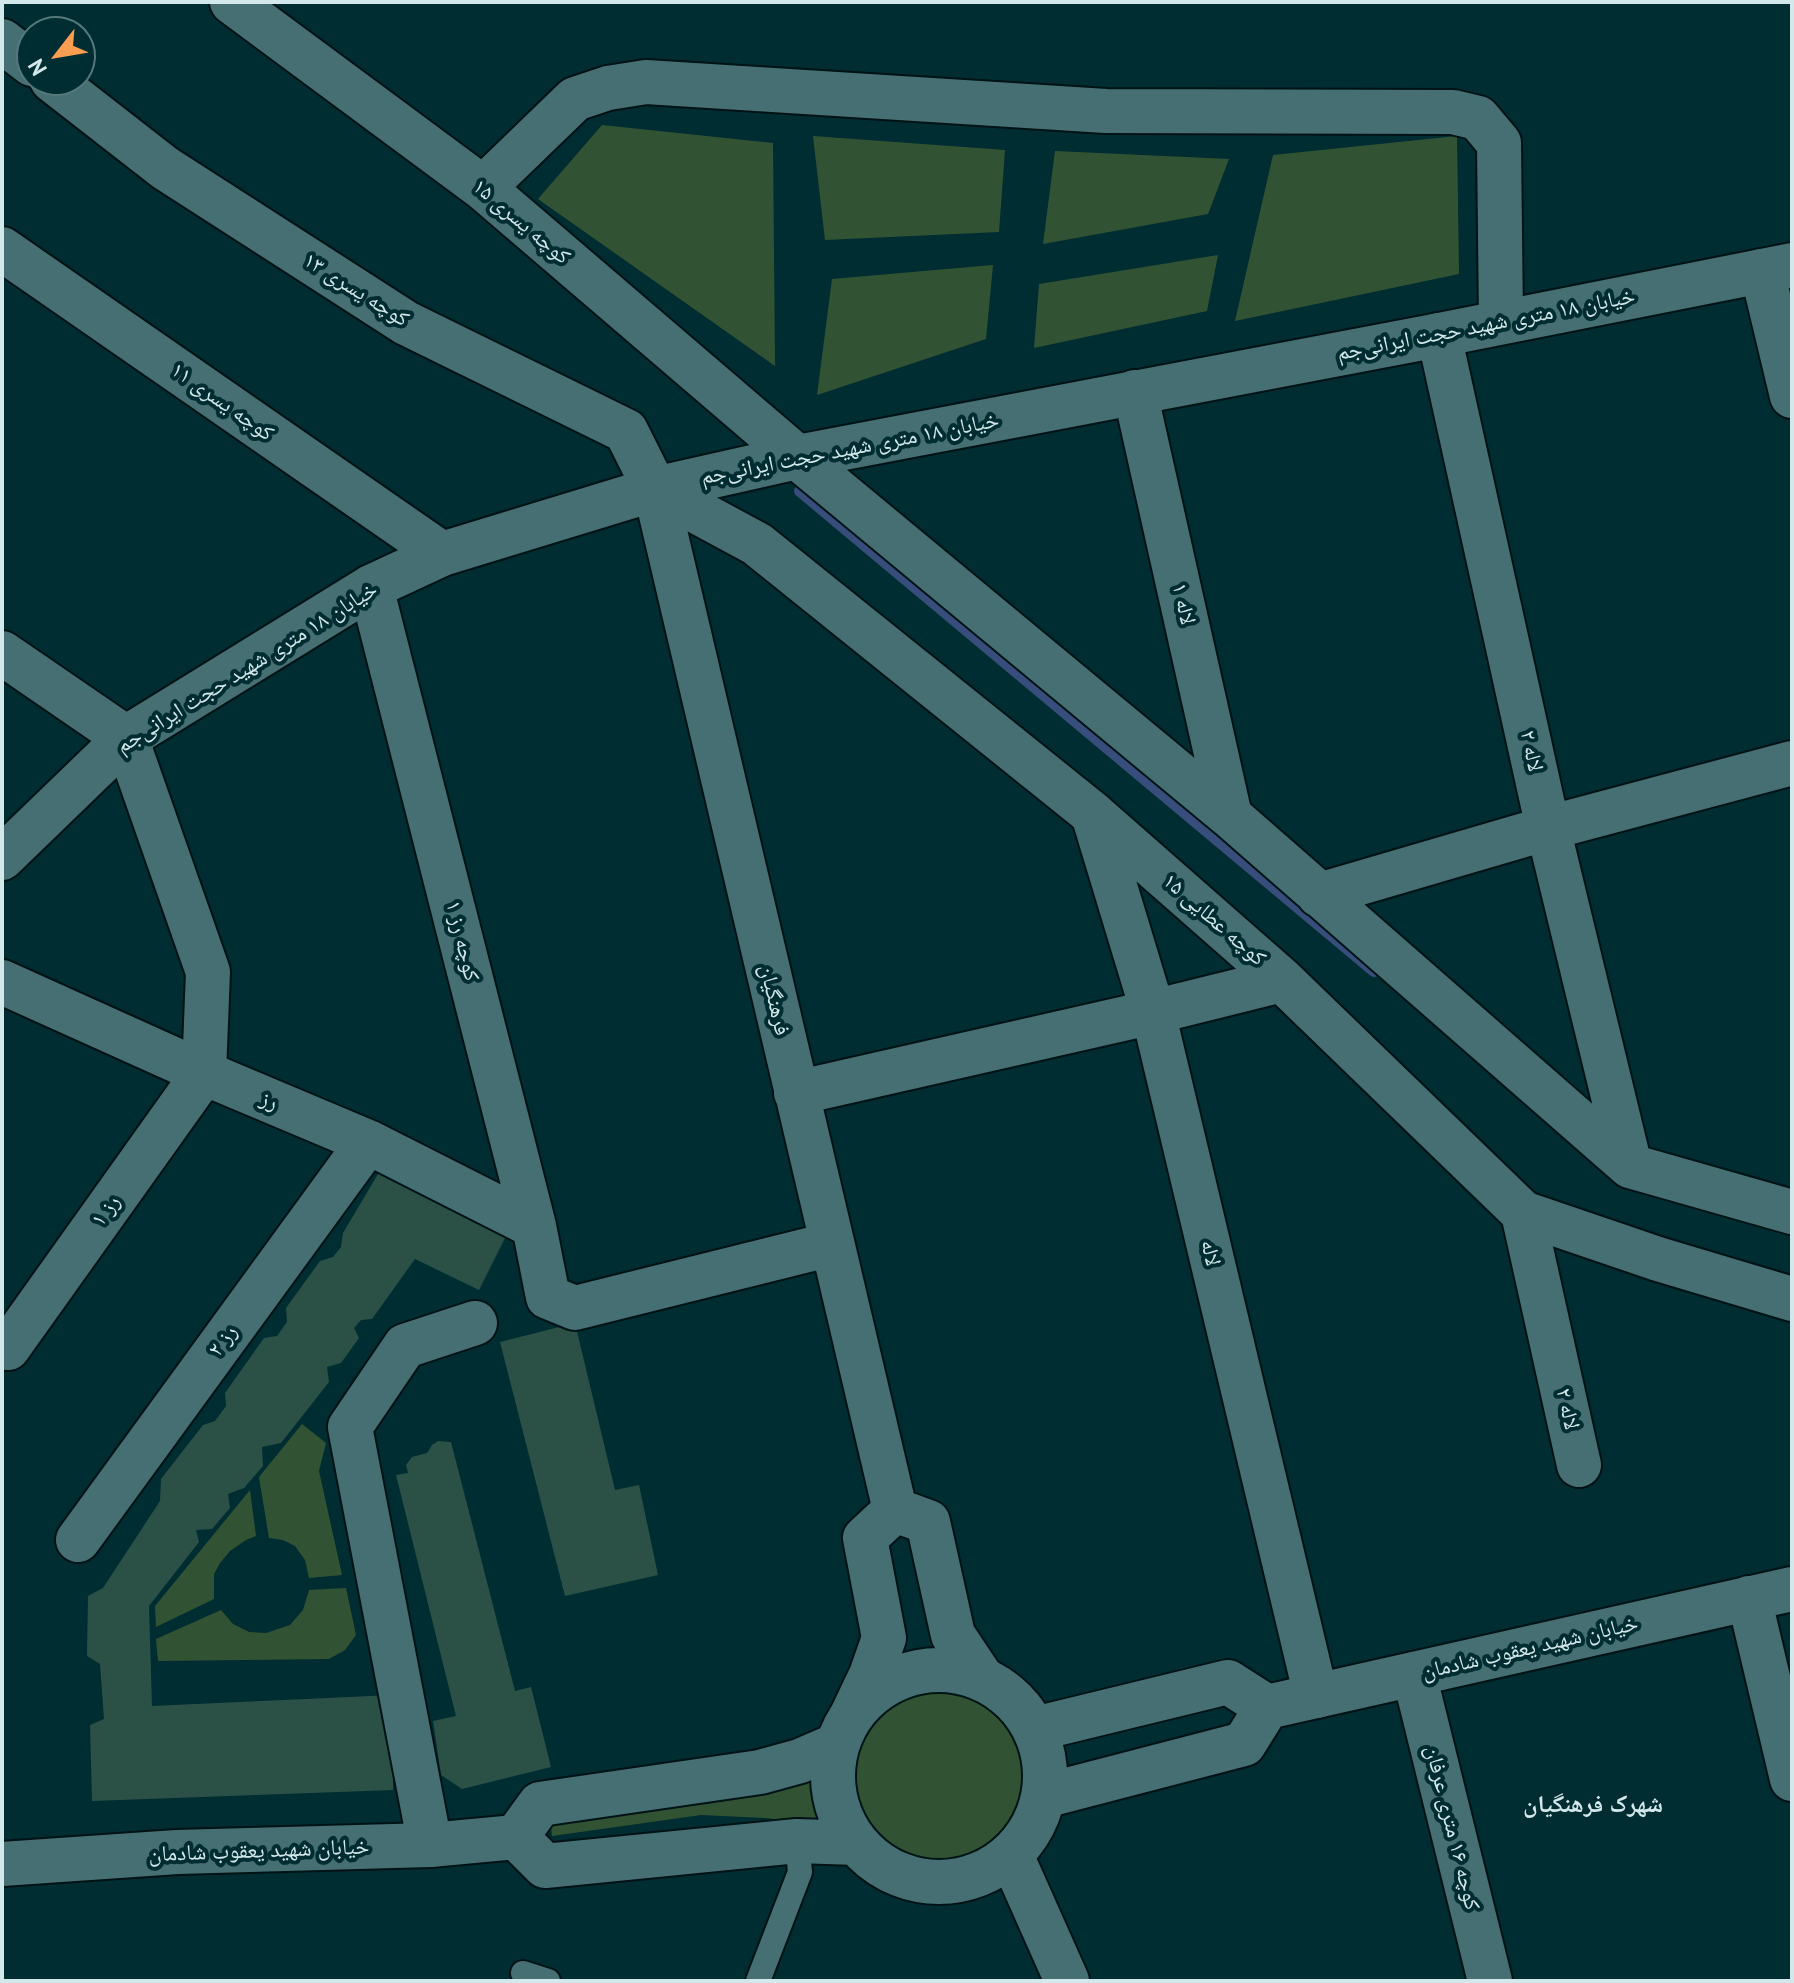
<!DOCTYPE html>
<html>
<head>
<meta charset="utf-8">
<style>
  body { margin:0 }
  #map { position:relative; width:1794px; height:1983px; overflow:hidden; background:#002d31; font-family:"PT Sans",sans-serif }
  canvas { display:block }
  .frame { position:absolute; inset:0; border:4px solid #d2e8ea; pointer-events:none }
  .north { position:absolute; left:16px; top:16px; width:80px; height:80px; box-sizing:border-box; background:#002d31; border:2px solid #54787b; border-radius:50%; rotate:239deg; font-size:22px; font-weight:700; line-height:32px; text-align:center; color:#d2e8ea }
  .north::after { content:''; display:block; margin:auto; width:28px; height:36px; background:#fc9e52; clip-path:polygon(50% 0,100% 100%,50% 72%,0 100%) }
</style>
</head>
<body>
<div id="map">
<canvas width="1794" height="1983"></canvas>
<div class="frame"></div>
<div class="north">N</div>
</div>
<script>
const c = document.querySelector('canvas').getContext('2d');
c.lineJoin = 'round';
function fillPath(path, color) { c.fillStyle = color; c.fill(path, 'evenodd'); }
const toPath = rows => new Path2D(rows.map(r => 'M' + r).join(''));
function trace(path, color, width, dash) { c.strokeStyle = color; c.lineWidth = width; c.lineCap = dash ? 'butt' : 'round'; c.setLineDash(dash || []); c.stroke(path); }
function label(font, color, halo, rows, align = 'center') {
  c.font = font + ' "PT Sans","Noto Naskh Arabic",sans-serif'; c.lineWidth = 8; c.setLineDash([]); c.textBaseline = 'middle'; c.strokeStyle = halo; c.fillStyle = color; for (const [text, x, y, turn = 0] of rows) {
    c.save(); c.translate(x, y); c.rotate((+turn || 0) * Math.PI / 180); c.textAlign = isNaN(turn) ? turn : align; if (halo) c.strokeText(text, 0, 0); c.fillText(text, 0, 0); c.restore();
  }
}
const green = toPath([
  [602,125,773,143,775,366,538,199],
  [813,136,1005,150,999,232,825,240],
  [1457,136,1459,274,1235,321,1273,155],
  [1055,151,1229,159,1208,214,1043,244],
  [1218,255,1207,311,1034,348,1039,284],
  [993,265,986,339,817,395,832,279],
  [302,1424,326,1443,319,1471,342,1575,309,1578,305,1560,295,1546,283,1540,269,1538,259,1477],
  [250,1490,256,1536,246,1540,230,1551,220,1563,214,1574,214,1599,156,1627,155,1606],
  [346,1588,356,1635,345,1650,329,1659,158,1661,156,1639,221,1610,233,1624,249,1632,266,1633,290,1625,303,1610,309,1590],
  '850 1777a89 89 0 1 1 178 0a89 89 0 1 1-178 0Z',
  [811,1778,811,1798,815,1813,823,1826,766,1818,701,1815,552,1836,551,1826,754,1794]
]);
const stream = toPath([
  [800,491,1374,971]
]);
const building = toPath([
  [381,1169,510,1228,479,1290,415,1259,372,1319,361,1320,354,1328,359,1338,341,1363,327,1367,329,1382,281,1443,262,1447,263,1466,244,1488,228,1494,230,1508,212,1529,196,1530,199,1542,149,1606,152,1706,393,1695,393,1790,92,1801,90,1725,104,1719,100,1664,87,1656,88,1596,103,1588,160,1501,161,1479,203,1425,215,1421,226,1406,225,1393,264,1338,277,1336,287,1322,286,1308,320,1261,333,1257,341,1247,343,1233],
  [575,1323,615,1490,639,1485,658,1575,565,1596,500,1342],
  [438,1441,451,1442,515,1691,531,1687,551,1767,462,1789,441,1775,433,1721,456,1716,396,1475,408,1473,406,1465,412,1457,427,1453,432,1445]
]);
const lane = toPath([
  [523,1973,548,1981],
  [758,1981,800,1872,797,1841]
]);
const street = toPath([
  [232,2,483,188,797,457,1230,816,1630,1166,1792,1212],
  [2,41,32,64],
  [52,80,165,168,406,323,626,431,655,489,895,1510],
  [483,188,575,99,608,88,646,82,1106,111,1453,112,1478,118,1499,143,1501,322],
  [2,249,442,554],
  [1762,271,1792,396],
  [1439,335,1548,828,1630,1166],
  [1135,392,1230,816],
  [655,489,757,544,1093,814,1282,980,1523,1213,1658,1259,1792,1299],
  [371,587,534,1226,548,1297,575,1308,832,1244],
  [2,653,126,738,208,972,204,1073,8,1348],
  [1093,814,1153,1012,1316,1696],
  [1319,895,1548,828,1792,763],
  [2,982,204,1073,368,1142,534,1226],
  [796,1093,1153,1012,1282,980],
  [1523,1213,1579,1465],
  [895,1510,928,1522,953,1635,981,1677],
  [78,1540,368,1142],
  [1749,1598,1792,1779],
  [1414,1674,1490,1981],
  [853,1713,871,1675,884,1638,865,1538,895,1510],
  [430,1845,350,1427,405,1346,475,1323],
  [1011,1855,1067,1981]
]);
const secondary = toPath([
  [2,858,126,738,371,587,442,554,655,489,797,457,1439,335,1792,265],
  '833 1776a106 106 0 1 1 212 0a106 106 0 1 1-212 0Z',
  [1035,1729,1228,1682,1267,1707],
  [1044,1796,1244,1744,1267,1707,1792,1589],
  [516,1837,545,1866,797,1841,857,1843],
  [2,1864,177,1852,430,1845,516,1837,540,1804,760,1772,800,1761,837,1745]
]);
const streetNames = [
  ["کوچه یسری ۱۵",521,222,40],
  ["کوچه یسری ۱۳",356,290,32],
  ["خیابان ۱۸ متری شهید حجت ایرانی‌جم",1486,325,-11],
  ["کوچه یسری ۱۱",222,402,35],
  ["خیابان ۱۸ متری شهید حجت ایرانی‌جم",850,449,-11],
  ["لاله ۱",1183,604,77],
  ["خیابان ۱۸ متری شهید حجت ایرانی‌جم",247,668,-32],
  ["لاله ۲",1531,751,78],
  ["کوچه عطایی ۱۵",1214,920,41],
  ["کوچه رز ۱",462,941,76],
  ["فرهنگیان",774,1000,77],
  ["رز",269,1101,23],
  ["رز ۱",106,1211,-54],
  ["لاله",1210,1253,77],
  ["رز ۲",223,1341,-54],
  ["لاله ۲",1567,1409,77],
  ["خیابان شهید یعقوب شادمان",1530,1648,-13],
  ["کوچه ۱۶ متری عرفان",1452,1828,76],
  ["خیابان شهید یعقوب شادمان",259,1851,-2]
];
const neighbourhoodNames = [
  ["شهرک فرهنگیان",1593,1805]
];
fillPath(green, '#325333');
trace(stream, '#374e7c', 12);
fillPath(building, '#2b5147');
trace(lane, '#011315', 28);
trace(street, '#011315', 48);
trace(secondary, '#011315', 48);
trace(lane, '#466f73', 24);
trace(street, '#466f73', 44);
trace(secondary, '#466f73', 44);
label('22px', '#d2e8ea', '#002d31', streetNames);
label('bold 24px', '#d2e8ea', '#002d31', neighbourhoodNames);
</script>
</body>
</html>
